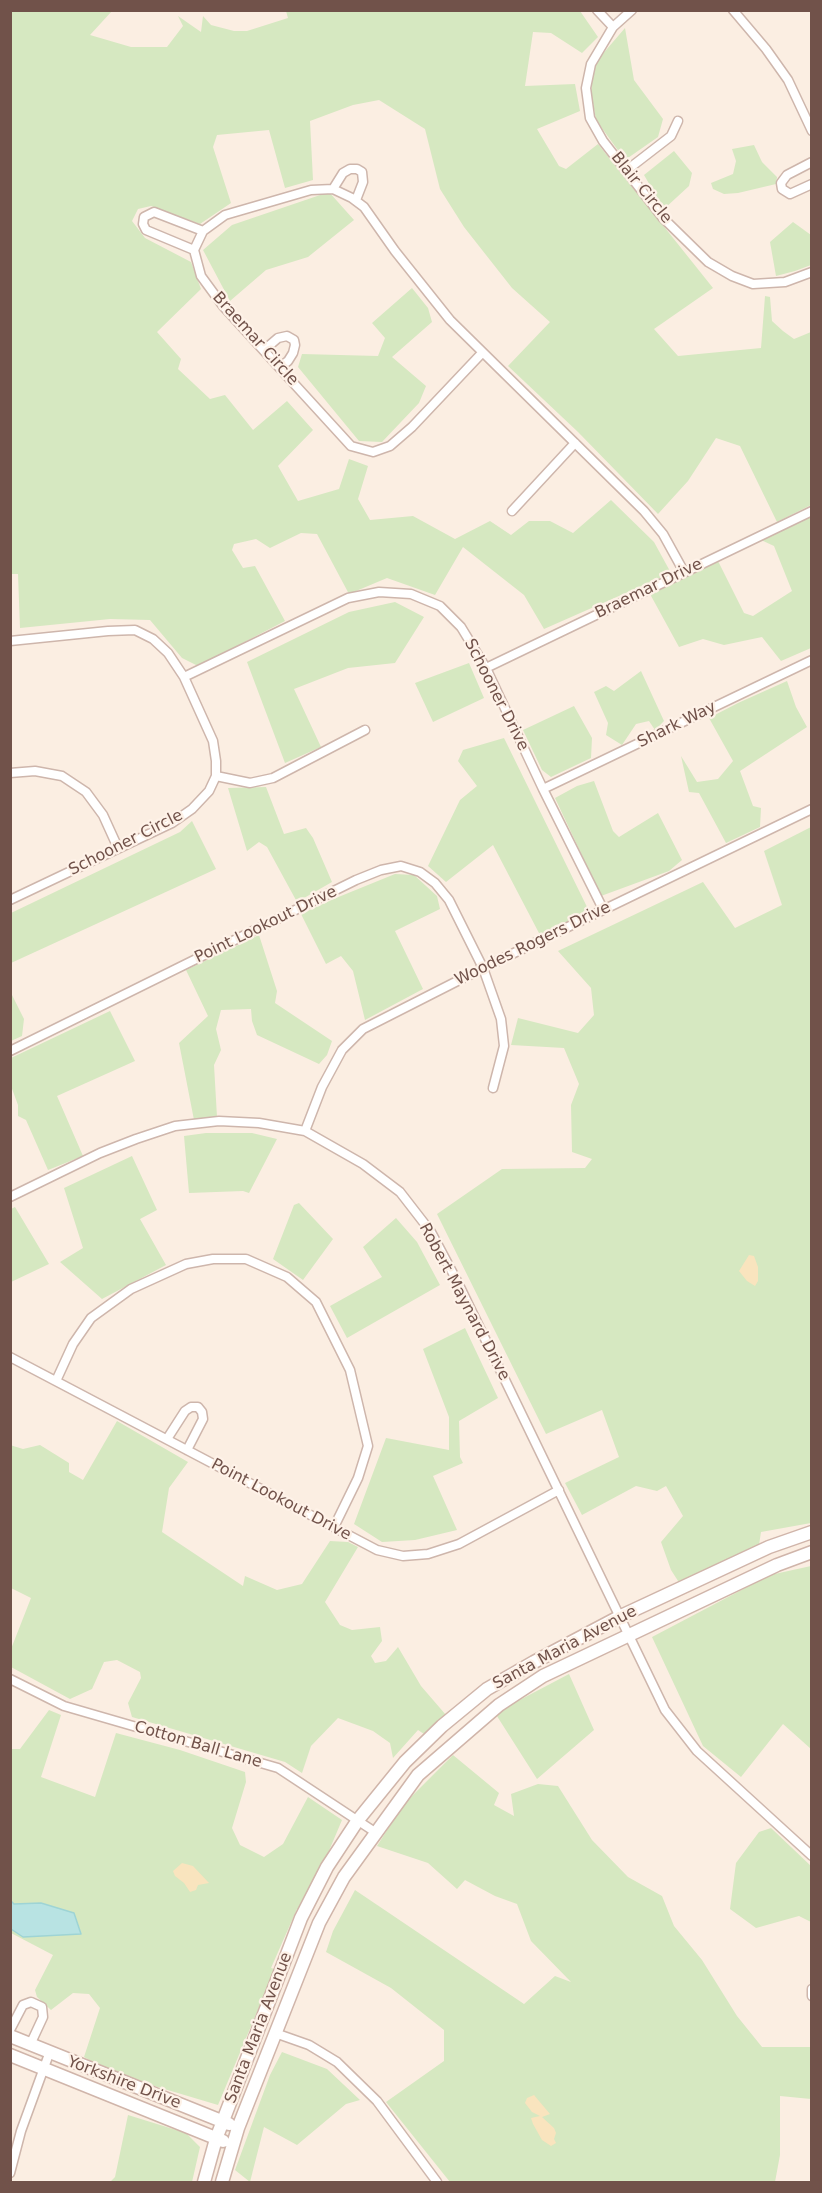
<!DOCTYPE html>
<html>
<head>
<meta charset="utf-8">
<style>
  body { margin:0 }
  #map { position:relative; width:822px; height:2193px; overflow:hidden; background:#fbeee2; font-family:"DejaVu Sans",sans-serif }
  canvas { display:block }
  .frame { position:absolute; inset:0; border:12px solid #71524a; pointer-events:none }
</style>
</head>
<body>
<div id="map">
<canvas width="822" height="2193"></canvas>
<div class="frame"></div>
</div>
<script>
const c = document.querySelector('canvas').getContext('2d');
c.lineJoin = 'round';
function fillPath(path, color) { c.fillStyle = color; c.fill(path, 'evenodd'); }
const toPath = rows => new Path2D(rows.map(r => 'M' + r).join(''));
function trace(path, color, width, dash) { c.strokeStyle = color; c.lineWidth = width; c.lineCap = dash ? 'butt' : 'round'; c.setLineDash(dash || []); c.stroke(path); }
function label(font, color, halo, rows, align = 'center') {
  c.font = font + ' "DejaVu Sans",sans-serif'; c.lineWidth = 4.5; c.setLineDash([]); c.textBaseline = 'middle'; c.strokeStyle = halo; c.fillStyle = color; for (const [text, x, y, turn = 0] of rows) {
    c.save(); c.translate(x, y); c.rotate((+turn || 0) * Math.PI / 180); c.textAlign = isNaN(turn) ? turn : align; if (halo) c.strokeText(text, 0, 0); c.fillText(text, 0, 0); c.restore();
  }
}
const green = toPath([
  [11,11,112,11,90,35,131,47,167,47,183,26,178,16,201,32,203,16,211,25,234,31,247,31,288,18,286,11,580,11,598,37,582,53,551,33,533,32,525,86,575,84,580,111,537,129,559,166,566,169,598,144,713,288,654,329,678,356,761,348,765,296,770,297,772,321,783,331,794,339,811,332,811,505,777,522,740,446,716,438,688,481,658,514,578,432,508,366,550,322,512,288,464,227,440,189,425,129,379,100,353,105,310,121,313,180,285,188,269,130,217,135,213,147,231,203,200,224,151,206,138,209,132,221,145,238,191,262,201,289,157,332,181,359,178,369,210,399,225,395,253,430,287,401,313,430,278,466,298,501,339,489,349,459,368,466,358,499,370,520,413,516,455,539,490,521,511,535,529,521,550,521,573,533,611,500,654,542,671,573,544,629,524,595,463,547,435,595,387,578,349,594,317,534,301,533,270,548,256,539,234,544,232,550,243,568,255,566,285,621,198,666,182,658,150,620,110,619,20,628,18,574,11,574],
  [625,28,634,80,663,119,658,137,625,160,596,120,591,92,594,64],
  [754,145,762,162,777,177,776,184,738,193,724,194,713,189,711,183,733,174,736,161,732,149],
  [674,151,692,173,689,186,664,209,644,175],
  [329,192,354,220,308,257,266,270,230,301,203,250,232,225],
  [793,222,811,235,811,265,795,271,776,276,770,242],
  [412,288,428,308,432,322,392,357,426,386,419,403,382,442,359,441,298,367,302,354,378,356,385,338,372,323],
  [811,516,811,648,781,661,762,637,724,645,703,639,679,647,650,594,718,561,744,613,753,616,792,591,774,546,761,540],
  [395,602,424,617,395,663,348,668,294,689,321,747,285,763,247,662,349,612],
  [469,663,484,698,433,722,415,683],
  [641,671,664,721,655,730,649,721,636,724,622,745,606,735,608,723,594,692,606,686,614,691],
  [787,681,796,707,807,727,740,771,753,806,761,808,760,827,726,843,699,793,689,792,681,756,697,782,718,779,733,761,709,718,738,703],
  [574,706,592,738,591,758,551,777,542,770,523,730],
  [504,738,589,911,540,935,493,845,446,882,428,866,460,800,477,786,458,761,463,750],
  [594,781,613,831,619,837,658,813,682,860,669,871,601,896,555,798,577,786],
  [266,787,284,834,306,828,313,838,332,882,297,902,267,847,259,842,247,851,228,788],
  [192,821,216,869,11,963,11,913,180,832],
  [811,827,811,1523,761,1532,759,1545,680,1584,671,1570,661,1542,683,1516,666,1486,657,1491,636,1486,582,1515,565,1483,619,1457,602,1410,546,1434,437,1214,502,1169,585,1168,592,1159,572,1152,571,1105,579,1084,564,1048,511,1045,518,1018,578,1033,594,1015,591,988,558,951,703,882,735,928,782,905,764,851],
  [395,874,414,875,437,896,440,909,395,931,423,989,365,1020,353,971,341,956,326,964,301,914,336,898],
  [259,935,277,991,275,1003,332,1041,327,1055,319,1064,257,1035,252,1021,251,1009,221,1010,216,1029,221,1050,214,1065,217,1117,194,1120,179,1043,208,1016,186,970],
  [10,991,24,1019,22,1036,11,1041],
  [110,1011,135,1061,57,1096,83,1156,48,1170,26,1120,18,1116,18,1105,11,1086,11,1058],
  [206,1133,252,1133,277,1139,249,1193,243,1191,189,1193,184,1136],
  [132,1156,157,1210,140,1219,166,1265,102,1299,60,1262,83,1248,64,1188],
  [299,1203,333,1239,303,1280,273,1259,294,1205],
  [15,1207,49,1264,11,1282,11,1209],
  [396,1218,417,1242,440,1285,347,1338,330,1306,382,1277,363,1247],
  [465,1328,498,1398,459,1421,460,1457,463,1463,433,1476,457,1530,415,1540,382,1542,354,1524,386,1438,449,1450,449,1417,423,1349],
  [117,1421,188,1462,169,1488,162,1532,243,1586,245,1576,277,1590,302,1584,330,1541,348,1542,358,1547,325,1602,340,1625,352,1630,380,1627,382,1641,371,1656,375,1663,386,1661,398,1647,421,1686,446,1715,424,1734,418,1730,393,1758,390,1743,373,1731,338,1718,311,1746,302,1773,285,1762,132,1717,128,1703,141,1678,140,1672,117,1660,104,1662,92,1689,70,1699,11,1667,11,1649,31,1598,11,1588,10,1445,23,1449,40,1445,69,1463,69,1472,83,1480],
  [811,1566,811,1749,783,1724,741,1777,703,1746,652,1637,770,1575],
  [569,1674,594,1730,537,1779,495,1713],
  [49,1710,61,1715,41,1777,95,1797,116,1733,180,1750,245,1772,246,1782,232,1828,240,1845,264,1857,283,1844,308,1797,342,1820,304,1910,297,1909,271,1968,275,1969,218,2105,114,2074,84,2057,100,2008,89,1994,73,1993,51,2010,37,1997,35,1990,53,1955,11,1933,11,1749,20,1749],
  [453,1755,499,1793,494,1805,514,1816,511,1794,538,1784,558,1786,592,1840,628,1877,662,1896,674,1926,702,1960,737,2016,762,2047,811,2047,811,2099,780,2096,780,2155,775,2182,450,2182,386,2102,444,2061,444,2030,391,1988,326,1952,333,1931,355,1890,524,2004,555,1976,571,1982,531,1941,517,1904,495,1896,465,1880,457,1889,428,1863,377,1846,403,1805],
  [771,1828,811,1866,811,1922,799,1916,756,1928,730,1909,736,1863,759,1832],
  [282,2052,327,2069,360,2100,346,2104,297,2145,264,2127,250,2182,235,2170,270,2075],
  [128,2115,186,2133,200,2147,192,2182,110,2182,115,2177]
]);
const sand = toPath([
  [749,1255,754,1256,758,1267,758,1281,755,1286,747,1281,739,1271],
  [182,1863,193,1866,209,1883,198,1885,196,1890,190,1892,184,1883,175,1876,173,1871],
  [534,2095,550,2114,542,2117,554,2128,556,2133,554,2139,556,2143,551,2146,542,2140,533,2124,531,2118,540,2116,532,2112,525,2103,527,2098]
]);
const water = toPath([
  [11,1901,14,1904,41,1903,74,1913,81,1934,23,1937,11,1929,11,1901]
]);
const street = toPath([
  [597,10,613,27],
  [632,10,613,27,591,64,586,88,590,118,603,141,663,218,708,262,732,276,753,284,785,282,812,272],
  [733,10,766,49,788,80,812,131],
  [812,162,787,175,781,183,782,189,790,194,812,184],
  [627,170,671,136,678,121],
  [333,189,343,173,350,169,357,169,362,172,363,182,356,200],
  [194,250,146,230,143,224,144,217,154,212,203,231],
  [264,350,278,338,287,336,294,340,295,345,293,353,288,361,280,367],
  [482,353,412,427,390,446,373,452,351,446,223,306,201,276,194,250,203,231,225,215,311,190,333,189,352,198,364,207,395,251,450,320,644,511,663,534,684,572],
  [512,511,575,443],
  [10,641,108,631,135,630,153,639,168,653,184,677,213,741,216,761,216,776,209,791,192,809,172,823,10,900],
  [486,668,812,511],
  [184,677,348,598,379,592,411,594,440,606,461,627,486,668,543,789,603,909],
  [10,773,35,771,62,776,86,792,103,815,118,848],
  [216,776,250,783,273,778,365,730],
  [543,789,812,660],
  [10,1051,356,880,381,870,401,866,420,872,435,883,449,900,483,968,501,1019,504,1046,493,1088],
  [305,1131,322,1087,342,1050,363,1029,483,968,812,809],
  [10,1197,100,1153,136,1139,175,1126,219,1121,259,1123,305,1131,363,1164,400,1192,431,1232,457,1281,665,1710,697,1751,812,1856],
  [10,1357,377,1550,403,1556,428,1554,459,1544,559,1490],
  [56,1381,73,1344,91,1318,131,1289,186,1264,213,1259,246,1259,287,1277,316,1302,350,1370,368,1446,358,1478,334,1527],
  [167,1439,185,1411,191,1407,198,1407,202,1412,203,1419,187,1450],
  [10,1679,64,1706,278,1768,375,1832],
  [812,1989,812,1996],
  [10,2030,23,2005,31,2002,42,2007,43,2017,30,2045],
  [275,2033,309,2045,337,2062,377,2101,437,2182],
  [10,2173,21,2131,49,2054]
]);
const secondary = toPath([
  [10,2036,229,2124],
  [10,2055,223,2141],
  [204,2182,216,2139,301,1918,327,1867,358,1820,405,1762,442,1726,487,1689,534,1662,621,1616,769,1547,812,1532],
  [222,2182,238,2128,319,1923,344,1877,418,1775,499,1705,543,1676,777,1565,812,1552]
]);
const streetNames = [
  ["Blair Circle",641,188,51],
  ["Braemar Circle",255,339,48],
  ["Braemar Drive",649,589,-26],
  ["Schooner Drive",496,695,63],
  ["Shark Way",677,725,-26],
  ["Schooner Circle",126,843,-27],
  ["Point Lookout Drive",266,925,-26],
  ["Woodes Rogers Drive",533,944,-26],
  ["Robert Maynard Drive",464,1302,62],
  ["Point Lookout Drive",281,1500,28],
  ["Santa Maria Avenue",565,1648,-28],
  ["Cotton Ball Lane",198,1745,16],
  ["Santa Maria Avenue",259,2028,-69],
  ["Yorkshire Drive",124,2083,21]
];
fillPath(green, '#d6e8c1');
fillPath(sand, '#f9e4be');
fillPath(water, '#b8e3e3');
trace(water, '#9ed4d5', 1.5);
trace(street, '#ceb6ac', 11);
trace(secondary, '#d0b5aa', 15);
trace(street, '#fff', 8);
trace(secondary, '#fff', 12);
label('16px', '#71524a', '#fef2e8', streetNames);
</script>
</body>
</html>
